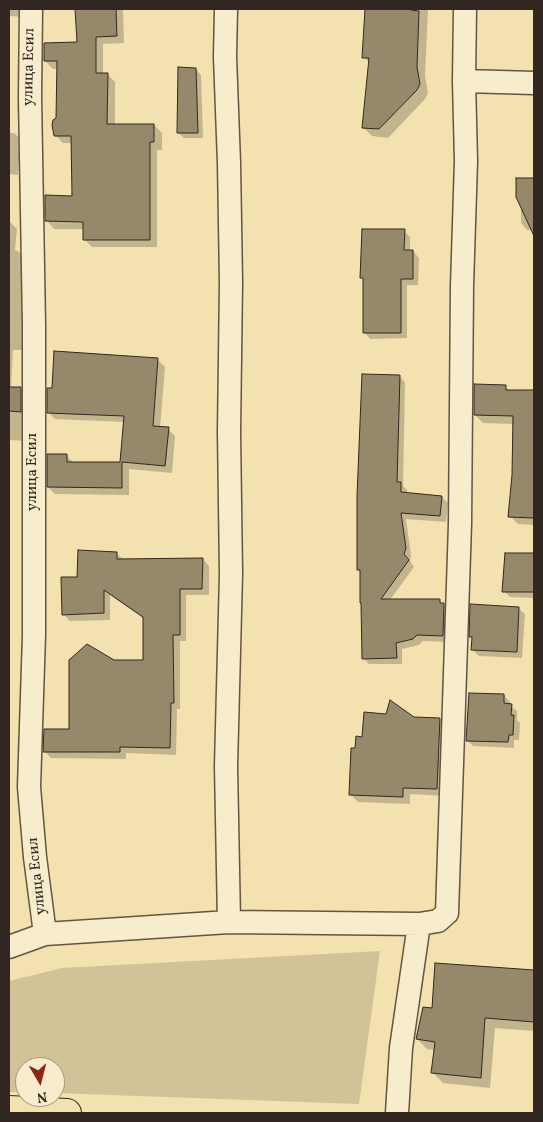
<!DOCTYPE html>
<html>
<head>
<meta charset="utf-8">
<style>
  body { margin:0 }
  #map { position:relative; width:543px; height:1122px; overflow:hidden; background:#f3e2af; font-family:Vollkorn,serif }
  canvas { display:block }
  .frame { position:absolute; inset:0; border:10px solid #322621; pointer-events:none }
  .north { position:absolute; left:15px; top:1057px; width:50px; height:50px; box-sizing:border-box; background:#f7eccb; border:1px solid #a89d87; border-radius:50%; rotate:172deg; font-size:14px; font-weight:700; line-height:20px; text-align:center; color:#322621 }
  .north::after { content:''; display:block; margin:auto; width:18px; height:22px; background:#8f2418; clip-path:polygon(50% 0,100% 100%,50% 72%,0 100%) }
</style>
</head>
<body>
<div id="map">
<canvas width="543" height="1122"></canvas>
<div class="frame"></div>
<div class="north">N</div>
</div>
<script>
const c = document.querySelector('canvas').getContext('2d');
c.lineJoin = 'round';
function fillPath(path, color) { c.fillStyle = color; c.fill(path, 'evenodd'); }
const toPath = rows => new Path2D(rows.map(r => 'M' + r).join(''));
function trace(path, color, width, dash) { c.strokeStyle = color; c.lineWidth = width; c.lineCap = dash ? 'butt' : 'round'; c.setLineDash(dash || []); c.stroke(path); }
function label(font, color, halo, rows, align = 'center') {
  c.font = font + ' Vollkorn,serif'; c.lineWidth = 5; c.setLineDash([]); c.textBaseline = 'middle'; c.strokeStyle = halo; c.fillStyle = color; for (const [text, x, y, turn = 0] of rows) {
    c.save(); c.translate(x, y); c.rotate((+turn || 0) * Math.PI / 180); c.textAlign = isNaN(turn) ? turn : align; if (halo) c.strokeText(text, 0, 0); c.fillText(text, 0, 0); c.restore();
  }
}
const green = toPath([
  [380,951,359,1104,55,1093,55,1067,25,1067,25,1092,9,1092,9,981,62,968]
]);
const shadow = toPath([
  [9,9,28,9,25,17,9,16],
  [77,9,123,9,124,43,103,44,103,74,107,74,115,82,115,125,154,125,162,133,162,150,157,150,157,247,92,247,84,239,84,229,54,229,47,221,74,197,73,143,63,143,55,135,58,118,58,69,53,69,45,61,78,44],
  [367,9,428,9,425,76,428,93,425,99,388,138,372,136,363,127,370,63,363,57],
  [196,69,201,75,203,138,184,138,178,133],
  [9,133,14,133,21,139,18,175,9,174],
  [517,179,534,179,534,230,527,230,521,223,521,205],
  [9,221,17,229,15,250,18,251,26,259,22,350,13,350,11,388,20,388,28,396,28,441,9,440],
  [404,231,410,237,410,251,413,251,419,258,418,285,407,285,407,338,370,339,364,332,364,280,362,278],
  [158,360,165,367,160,428,168,429,175,436,172,473,129,469,129,495,55,494,48,487,66,455,73,462,121,463,125,422,55,419,48,412],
  [399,376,405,382,403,486,407,490,407,494,442,497,448,503,446,522,406,519,411,555,410,561,414,567,390,600,439,601,450,610,449,642,423,641,419,645,402,649,402,664,369,664,363,658,362,573,358,570],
  [505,387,510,391,534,392,534,525,518,524,510,516,513,475,514,424,483,423,475,415],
  [116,553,124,560,203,559,209,566,209,595,186,595,186,641,180,641,180,709,177,709,176,755,126,753,126,759,51,758,45,752,70,730,114,662,144,661,144,619,110,595,110,620,70,621,63,614,78,578],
  [506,554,534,555,534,598,510,597,504,591],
  [518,608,525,614,522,658,479,656,473,650,473,639,471,636],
  [504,695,510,702,510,705,517,711,517,720,520,723,519,740,514,740,514,748,473,746,467,740],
  [413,718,440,720,447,727,444,796,410,794,410,804,358,802,350,794,356,749,363,738],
  [437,964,534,971,534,1031,495,1028,490,1088,443,1083,432,1072,435,1050,427,1049,417,1039,433,1009]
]);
const building = toPath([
  [75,9,116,9,117,36,96,37,96,73,108,73,107,124,154,124,154,142,150,142,150,240,83,240,83,222,45,221,45,195,72,196,71,136,54,136,52,125,53,120,56,118,57,61,44,61,44,43,77,42,75,9],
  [365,9,411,9,411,10,419,11,417,67,420,84,417,90,379,129,362,128,369,58,362,58,365,9],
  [178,67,196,68,198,133,177,133,178,67],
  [516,178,534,178,534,236,516,197,516,178],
  [362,229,405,229,404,250,413,250,413,279,401,279,401,333,363,333,363,278,360,278,362,229],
  [54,351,158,358,153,426,169,427,165,466,122,462,122,488,47,487,47,454,67,454,67,462,120,462,124,416,47,413,47,388,52,388,54,351],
  [362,374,400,375,397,482,401,482,401,492,442,496,440,516,401,513,406,548,404,554,409,560,381,599,440,599,440,603,444,603,443,636,417,635,413,639,396,643,397,658,362,659,361,603,360,603,360,570,357,570,357,496,362,374],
  [474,384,506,385,506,390,534,390,534,518,508,517,512,475,513,416,474,415,474,384],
  [9,387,21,387,21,412,9,411,9,387],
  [78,550,117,552,117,559,203,558,202,589,180,589,180,635,173,635,174,703,171,703,170,748,120,747,120,752,43,752,44,729,69,729,69,660,87,644,114,660,143,660,143,617,104,590,104,613,62,615,61,577,77,577,78,550],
  [505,553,534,553,534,592,502,592,505,553],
  [470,604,519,607,517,652,471,650,472,637,469,637,470,604],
  [469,693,504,694,504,703,512,704,511,715,514,715,513,735,509,735,508,742,466,741,469,693],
  [390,700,414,717,440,718,437,789,403,788,403,797,349,795,351,748,355,748,356,736,362,737,364,712,386,714,390,700],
  [435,963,534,970,534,1022,485,1018,481,1078,431,1073,435,1042,416,1039,423,1007,432,1008,435,963]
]);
const minor = toPath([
  [31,9,30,97,34,325,34,635,29,787,35,857,45,934],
  [226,9,225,57,229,163,231,282,229,432,231,574,226,766,229,922],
  [464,81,534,83],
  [9,947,45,934,229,922,419,924,438,921,447,913,460,524,462,286,466,161,464,81,465,9],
  [397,1113,401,1048,419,924]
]);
const trunk = toPath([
  [9,1110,67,1113]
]);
const streetNames = [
  ["улица Есил",30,67,-89],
  ["улица Есил",33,472,-90],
  ["улица Есил",38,876,-96]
];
fillPath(green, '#d2c297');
fillPath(shadow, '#0003');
fillPath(building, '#96886b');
trace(building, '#322621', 1);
trace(minor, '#625544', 25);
trace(trunk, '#322621', 30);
trace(minor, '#f7eccb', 22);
trace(trunk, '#f3e2af', 28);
label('15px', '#322621', '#f7eccb', streetNames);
</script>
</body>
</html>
